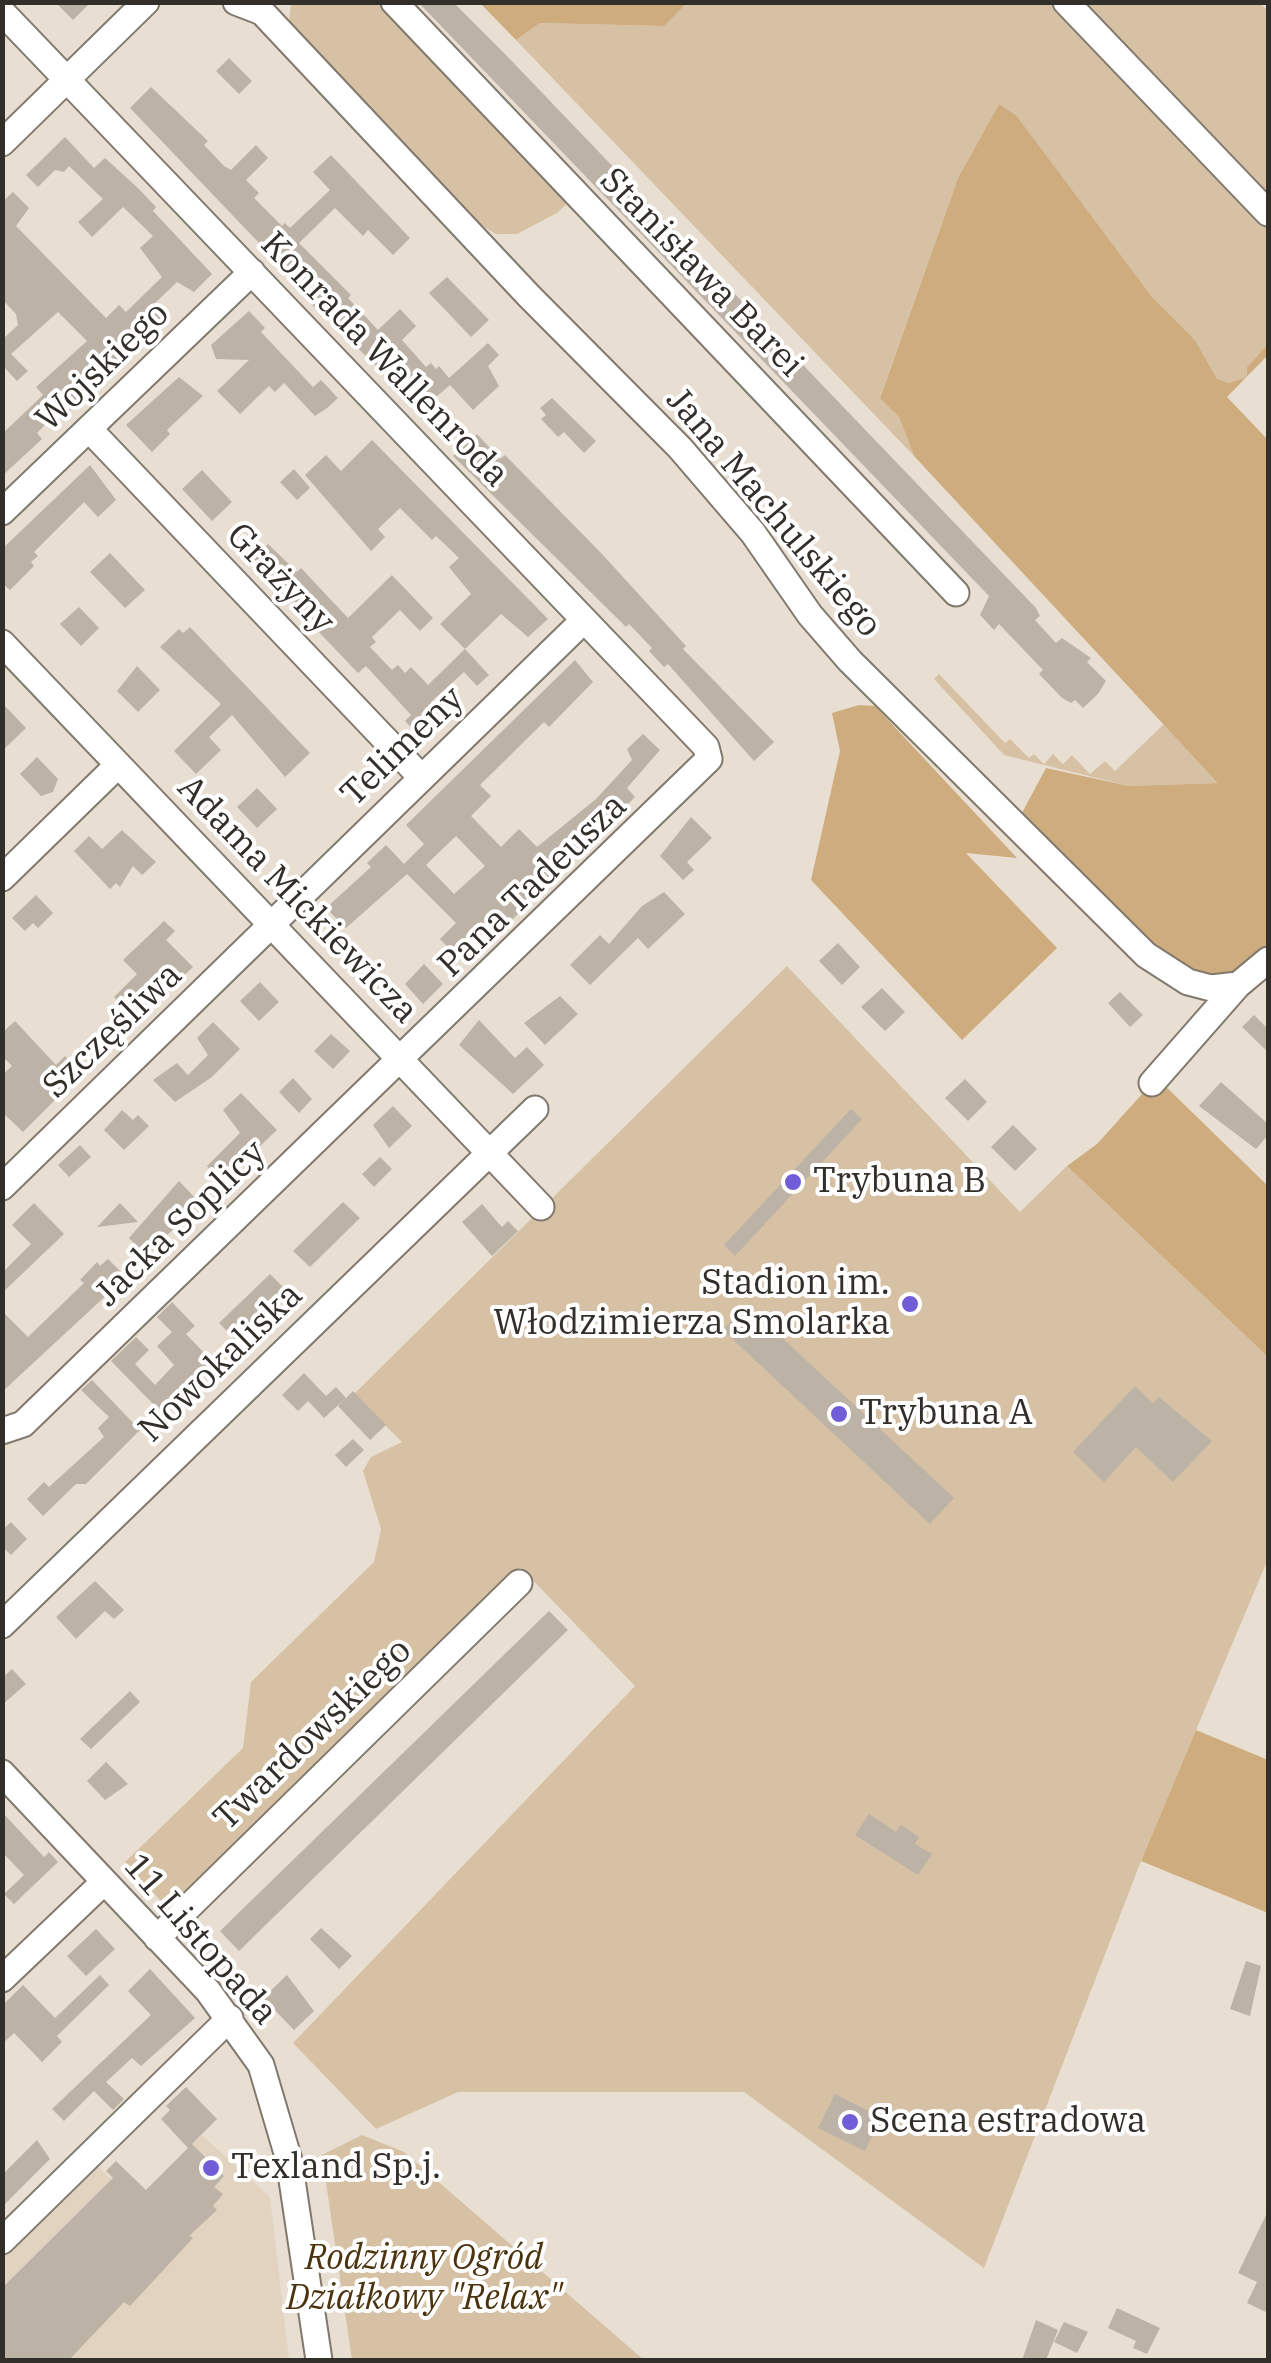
<!DOCTYPE html>
<html>
<head>
<meta charset="utf-8">
<style>
  body { margin:0 }
  #map { position:relative; width:1271px; height:2363px; overflow:hidden; background:#e8dfd2; font-family:"IBM Plex Serif",serif }
  canvas { display:block }
  .frame { position:absolute; inset:0; border:5px solid #322e29; pointer-events:none }
</style>
</head>
<body>
<div id="map">
<canvas width="1271" height="2363"></canvas>
<div class="frame"></div>
</div>
<script>
const c = document.querySelector('canvas').getContext('2d');
c.lineJoin = 'round';
function fillPath(path, color) { c.fillStyle = color; c.fill(path, 'evenodd'); }
const toPath = rows => new Path2D(rows.map(r => 'M' + r).join(''));
function trace(path, color, width, dash) { c.strokeStyle = color; c.lineWidth = width; c.lineCap = dash ? 'butt' : 'round'; c.setLineDash(dash || []); c.stroke(path); }
function label(font, color, halo, rows, align = 'center') {
  c.font = font + ' "IBM Plex Serif",serif'; c.lineWidth = 8; c.setLineDash([]); c.textBaseline = 'middle'; c.strokeStyle = halo; c.fillStyle = color; for (const [text, x, y, turn = 0] of rows) {
    c.save(); c.translate(x, y); c.rotate((+turn || 0) * Math.PI / 180); c.textAlign = isNaN(turn) ? turn : align; if (halo) c.strokeText(text, 0, 0); c.fillText(text, 0, 0); c.restore();
  }
}
const built = toPath([
  [202,2135,270,2197,289,2360,3,2360,3,2252,93,2162,134,2201]
]);
const green = toPath([
  [291,3,381,3,569,202,557,213,517,234,496,234,467,217,289,23],
  [687,3,1260,3,1268,11,1268,344,1247,367,1247,377,1229,383,1217,379,1195,340,1153,298,1016,115,999,104,958,178,880,397,899,417,914,456,516,40,540,23,663,26],
  [939,674,1005,743,1010,739,1029,758,1034,754,1044,764,1053,754,1063,764,1072,755,1090,774,1105,761,1115,771,1165,723,1219,783,1129,786,1004,755,934,679],
  [787,966,1020,1212,1067,1166,1268,1357,1268,1559,1141,1861,984,2268,744,2092,458,2092,376,2129,293,2043,635,1686,520,1567,171,1912,125,1862,243,1748,251,1682,374,1562,381,1529,363,1471,371,1457,402,1442,354,1394],
  [362,2135,404,2152,644,2360,352,2360,322,2155]
]);
const forest = toPath([
  [480,3,687,3,664,26,540,23,516,40],
  [999,104,1016,115,1153,298,1195,340,1217,379,1229,383,1247,377,1247,367,1268,344,1268,355,1227,397,1268,440,1268,946,1238,985,1188,982,1016,824,1046,768,1129,786,1218,783,914,456,899,417,880,398,958,178],
  [859,705,875,706,1017,858,966,853,1057,948,962,1040,811,880,840,751,832,713],
  [1161,1082,1268,1186,1268,1357,1067,1166,1097,1144,1152,1083],
  [1196,1730,1268,1760,1268,1913,1141,1861]
]);
const building = toPath([
  [55,2,91,2,73,20],
  [418,2,453,2,505,54,1036,608,1040,616,1035,620,1056,643,1062,638,1091,658,1087,662,1106,681,1098,694,1083,708,1075,700,1071,703,1062,698,1039,674,1043,670,999,624,994,630,980,615,989,596],
  [229,58,252,81,239,94,216,71],
  [151,87,208,141,204,145,224,166,231,170,256,145,268,158,246,180,259,193,254,198,282,226,285,223,290,228,330,190,313,172,331,155,410,238,393,255,368,230,363,236,335,208,299,243,351,295,348,298,378,330,400,309,416,326,402,340,426,367,431,363,436,369,439,366,449,378,488,343,499,355,488,366,499,386,473,410,450,385,422,409,310,303,314,299,306,292,310,288,286,264,282,267,130,108],
  [65,137,94,168,105,158,139,189,156,207,153,211,212,274,194,292,177,282,153,305,166,319,76,407,65,414,61,409,37,433,42,439,2,476,2,434,43,395,36,387,87,341,58,312,11,354,28,371,17,381,2,365,2,340,18,325,16,314,2,299,2,202,13,192,29,208,16,226,106,318,119,305,126,312,162,277,140,248,153,236,123,207,92,237,78,222,103,199,69,166,64,172,55,170,38,187,26,175],
  [447,277,489,320,471,337,429,293],
  [249,311,265,328,261,332,313,387,321,380,338,398,327,408,315,416,284,383,275,392,269,386,240,414,217,391,249,360,216,359,211,345],
  [179,377,203,396,167,430,170,434,152,452,126,425],
  [552,398,596,441,584,453,564,432,558,437,541,419,546,415,540,408],
  [477,434,500,459,505,455,602,554,686,646,683,649,774,742,754,761,668,664,664,667,649,651,652,648,629,624,626,627,453,456],
  [372,440,548,619,528,637,501,614,465,649,440,624,471,594,449,567,459,558,436,536,432,540,400,508,378,529,385,537,371,551,305,475,326,455,341,471],
  [90,465,116,500,98,517,84,502,34,552,38,556,31,562,34,566,10,590,2,583,2,549],
  [294,469,310,488,297,500,280,482],
  [202,470,232,502,212,521,182,489],
  [268,544,297,572,301,568,348,618,392,575,433,618,420,631,400,610,372,637,376,642,370,647,392,670,398,665,405,673,411,667,428,685,465,649,489,675,477,686,464,672,431,702,442,721,422,739,405,721,411,715,366,666,358,673,251,561],
  [110,553,145,590,125,608,90,572],
  [79,607,99,628,81,646,60,624],
  [190,627,310,753,285,777,232,715,209,737,221,750,196,774,174,751,221,704,160,647,179,629,183,633],
  [575,660,593,682,549,727,544,722,480,785,491,796,471,816,501,847,519,829,537,847,596,799,632,760,627,749,643,734,660,750,627,788,635,797,505,927,498,919,458,958,440,939,456,923,407,874,346,928,326,908,371,867,367,863,386,845,404,864,424,844,406,825],
  [456,836,485,866,454,894,426,865],
  [137,666,160,690,138,712,117,691],
  [2,703,26,728,2,751],
  [37,757,58,779,53,792,41,796,20,774],
  [257,788,277,809,257,828,237,807],
  [691,817,712,838,687,862,694,870,683,880,660,856],
  [122,830,156,862,142,875,133,866,120,887,116,883,110,889,74,851,89,836,102,849],
  [664,892,685,914,648,949,638,938,590,985,570,965,600,935,609,944,642,906],
  [36,895,53,913,38,928,33,923,25,931,12,918],
  [164,921,175,931,166,940,193,967,134,1023,116,1005,119,1002,114,997,137,974,123,960],
  [838,943,860,967,842,985,819,961],
  [424,964,443,984,423,1004,405,984],
  [260,982,279,1002,259,1021,240,1001],
  [882,988,905,1012,885,1031,861,1007],
  [1120,992,1143,1015,1130,1027,1108,1003],
  [560,996,578,1014,545,1045,524,1023],
  [1254,1015,1268,1029,1268,1052,1242,1027],
  [479,1020,515,1058,527,1047,544,1065,513,1094,459,1045],
  [15,1021,56,1065,65,1056,81,1074,23,1132,2,1112,2,1075,12,1066,2,1056,2,1033],
  [213,1022,240,1049,212,1077,175,1102,153,1080,177,1063,188,1075,208,1055,197,1038],
  [331,1034,350,1051,333,1069,314,1051],
  [293,1078,312,1099,299,1113,279,1092],
  [965,1079,987,1102,968,1121,945,1098],
  [1221,1082,1268,1124,1268,1135,1256,1149,1199,1106],
  [241,1093,277,1130,222,1182,207,1166,240,1133,223,1110],
  [393,1106,412,1126,389,1148,373,1125],
  [851,1109,862,1119,735,1256,724,1245],
  [122,1110,133,1120,138,1115,149,1126,124,1150,104,1130],
  [1013,1125,1037,1149,1015,1171,991,1147],
  [80,1145,91,1157,69,1177,58,1165],
  [380,1157,392,1169,374,1187,362,1174],
  [179,1181,200,1203,146,1256,129,1238],
  [343,1202,360,1218,310,1267,293,1251],
  [34,1203,64,1234,2,1293,2,1273,31,1244,12,1225],
  [120,1203,138,1222,97,1227],
  [482,1204,502,1227,508,1221,518,1231,492,1256,462,1222],
  [108,1259,126,1277,2,1392,2,1311,28,1337,84,1283,80,1280,97,1262,100,1266],
  [270,1274,286,1290,235,1339,219,1323],
  [172,1302,195,1326,186,1334,212,1361,161,1412,111,1361,136,1337,149,1350,135,1364,155,1385,174,1365,157,1346,172,1332,157,1317],
  [747,1305,954,1498,930,1524,723,1330],
  [304,1373,326,1396,336,1387,346,1398,324,1418,308,1401,298,1411,282,1395],
  [92,1380,140,1430,86,1484,76,1484,43,1516,27,1499,44,1482,49,1487,104,1437,98,1428,109,1417,81,1390],
  [1135,1386,1153,1403,1159,1397,1212,1441,1173,1482,1136,1447,1104,1482,1073,1452],
  [353,1391,386,1425,370,1440,338,1406],
  [353,1439,364,1450,346,1467,335,1455],
  [11,1522,27,1539,11,1555,2,1546,2,1530],
  [95,1581,124,1610,114,1619,105,1611,76,1639,56,1617],
  [549,1611,568,1630,239,1951,220,1931],
  [12,1669,26,1684,2,1705,2,1678],
  [130,1691,140,1702,91,1749,80,1739],
  [106,1762,128,1784,105,1800,87,1781],
  [2,1812,44,1857,49,1852,58,1862,14,1904,4,1894,24,1875,2,1852],
  [869,1814,896,1832,901,1825,919,1837,915,1844,932,1854,918,1875,855,1835],
  [321,1928,352,1956,339,1969,310,1939],
  [96,1929,115,1949,86,1976,67,1956],
  [1246,1961,1261,1966,1250,2016,1230,2009],
  [150,1969,195,2018,141,2066,132,2058,106,2082,124,2099,113,2110,94,2091,64,2121,52,2109,151,2015,128,1991],
  [100,1975,109,1985,57,2036,62,2042,42,2062,14,2033,2,2044,2,2006,23,1985,55,2018],
  [287,1975,314,2011,294,2030,263,1998],
  [186,2087,217,2119,188,2148,161,2119,170,2110,166,2106],
  [835,2094,881,2117,865,2151,818,2128],
  [37,2140,50,2159,2,2207,2,2175],
  [192,2144,224,2176,214,2187,223,2194,213,2206,217,2210,189,2236,193,2238,130,2306,124,2302,69,2360,2,2360,2,2288,113,2178,106,2171,116,2161,146,2190],
  [1268,2211,1268,2313,1247,2303,1257,2282,1238,2273],
  [1117,2308,1160,2328,1147,2354,1133,2348,1136,2341,1108,2328],
  [1036,2320,1058,2330,1046,2360,1022,2360],
  [1064,2322,1088,2332,1077,2353,1054,2342]
]);
const minor = toPath([
  [236,2,262,12,529,296,680,448,753,533,810,615,850,661,1146,955,1188,982,1211,988,1238,985],
  [394,2,956,593],
  [1066,2,1268,213],
  [2,12,706,747,709,759,23,1424,2,1431],
  [2,143,146,2],
  [89,429,421,777],
  [2,512,252,272],
  [2,643,541,1207],
  [2,878,118,765],
  [1152,1083,1238,985,1268,960],
  [2,1187,584,620],
  [2,1625,535,1109],
  [2,1773,208,1991,261,2065,289,2160,319,2360],
  [157,1938,519,1583],
  [2,1979,104,1882],
  [2,2241,230,2018]
]);
const markers = [
  [793,1182,10,"#705dd7"],
  [910,1304,10,"#705dd7"],
  [839,1414,10,"#705dd7"],
  [850,2122,10,"#705dd7"],
  [211,2168,10,"#705dd7"]
];
const streetNames = [
  ["Stanisława Barei",701,273,46],
  ["Konrada Wallenroda",384,360,46],
  ["Wojskiego",103,367,-44],
  ["Jana Machulskiego",773,513,50],
  ["Grażyny",280,579,46],
  ["Telimeny",403,747,-44],
  ["Pana Tadeusza",533,886,-44],
  ["Adama Mickiewicza",297,900,46],
  ["Szczęśliwa",113,1031,-44],
  ["Jacka Soplicy",181,1224,-44],
  ["Nowokaliska",221,1363,-44],
  ["Twardowskiego",313,1735,-44],
  ["11 Listopada",200,1940,49]
];
const poiNames = [
  ["Trybuna B",813,1182],
  ["Stadion im.",890,1284,"right"],
  ["Włodzimierza Smolarka",890,1324,"right"],
  ["Trybuna A",859,1414],
  ["Scena estradowa",870,2122],
  ["Texland Sp.j.",231,2168]
];
const parkNames = [
  ["Rodzinny Ogród",424,2259],
  ["Działkowy \"Relax\"",424,2299]
];
fillPath(built, '#e1d3c0');
fillPath(green, '#d7c1a4');
fillPath(forest, '#ceac7e');
fillPath(building, '#bcb2a6');
trace(minor, '#82796e', 29);
trace(minor, '#fff', 25);
for (const [x, y, r, color] of markers) { const dot = new Path2D(); dot.arc(x, y, r, 0, 2 * Math.PI); c.fillStyle = color; c.fill(dot); trace(dot, '#fff', 4); }
label('35px', '#322e29', '#fff', streetNames);
label('35px', '#322e29', '#fff', poiNames, 'left');
label('italic 35px', '#4b330d', '#fff', parkNames);
</script>
</body>
</html>
